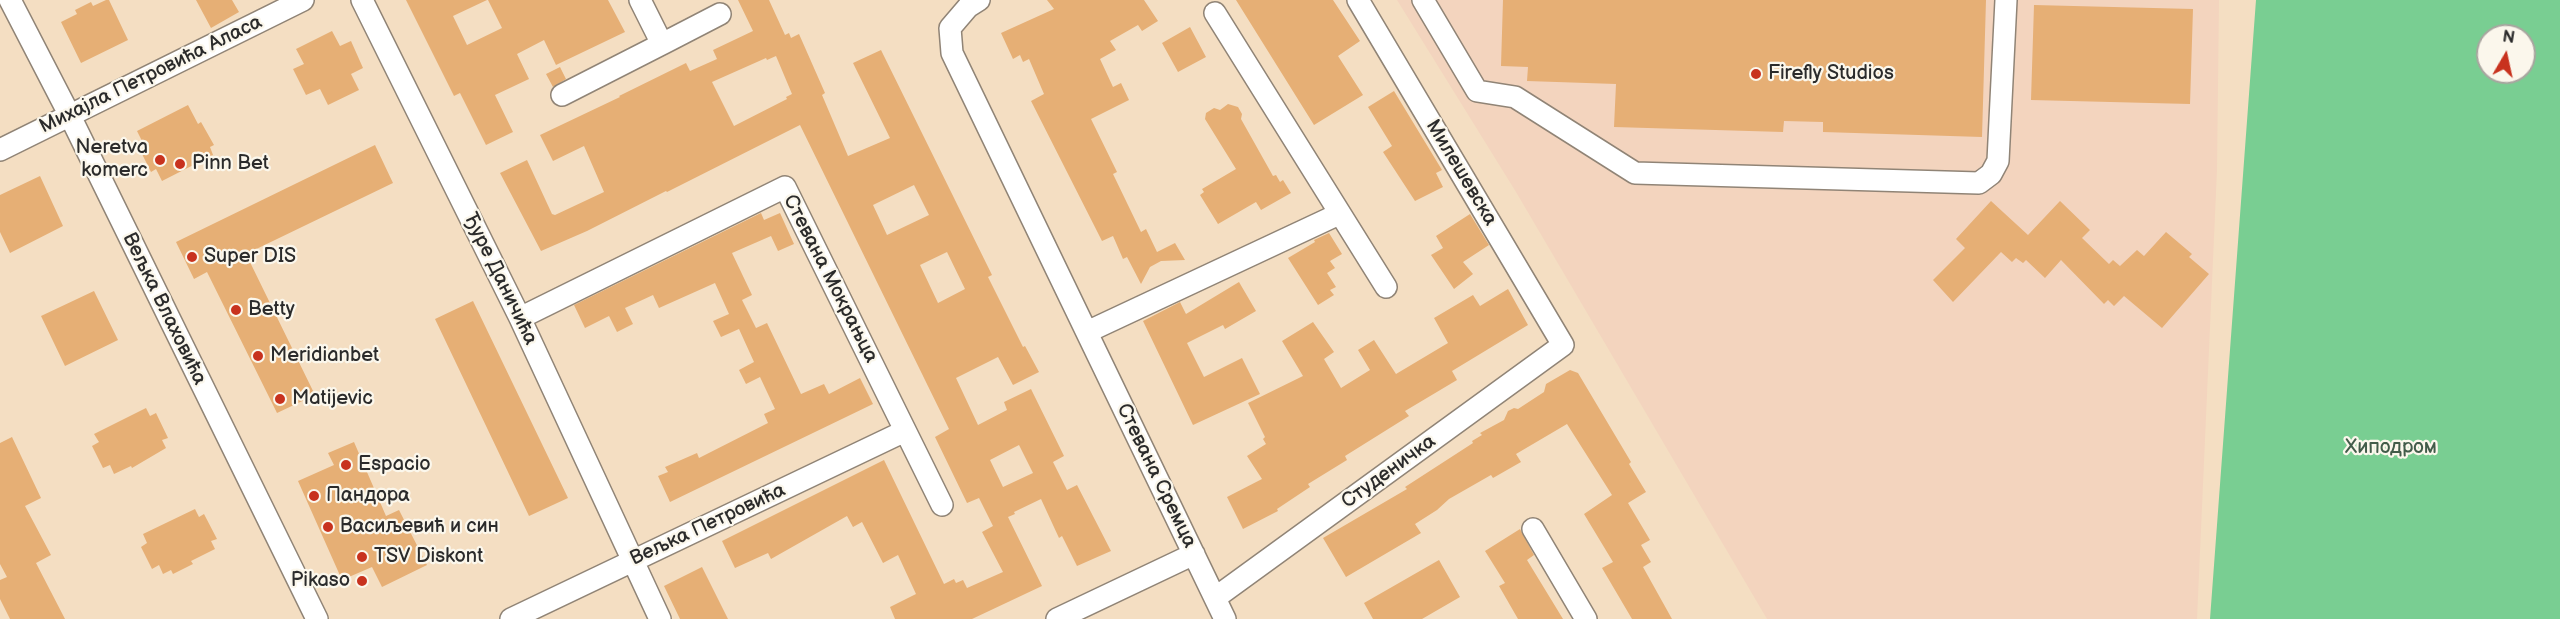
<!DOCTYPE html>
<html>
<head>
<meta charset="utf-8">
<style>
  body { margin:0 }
  #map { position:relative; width:2560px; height:619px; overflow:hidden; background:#f4dec2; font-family:"Balsamiq Sans",sans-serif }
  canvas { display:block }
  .north { position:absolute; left:2476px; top:24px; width:60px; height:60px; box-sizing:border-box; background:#fbf7ec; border:2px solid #a8a59f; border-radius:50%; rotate:9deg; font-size:16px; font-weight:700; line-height:24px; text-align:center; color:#2b2b2b }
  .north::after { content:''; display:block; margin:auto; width:21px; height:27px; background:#c8321e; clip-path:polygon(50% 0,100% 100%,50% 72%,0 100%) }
</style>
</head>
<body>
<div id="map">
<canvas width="2560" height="619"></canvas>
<div class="north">N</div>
</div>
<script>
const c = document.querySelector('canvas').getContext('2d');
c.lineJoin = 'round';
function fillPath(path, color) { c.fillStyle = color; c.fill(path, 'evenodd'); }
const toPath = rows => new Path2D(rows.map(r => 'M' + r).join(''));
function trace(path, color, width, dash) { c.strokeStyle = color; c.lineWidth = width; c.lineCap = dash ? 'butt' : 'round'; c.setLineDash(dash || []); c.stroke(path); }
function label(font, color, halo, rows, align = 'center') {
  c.font = font + ' "Balsamiq Sans",sans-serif'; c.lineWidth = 4.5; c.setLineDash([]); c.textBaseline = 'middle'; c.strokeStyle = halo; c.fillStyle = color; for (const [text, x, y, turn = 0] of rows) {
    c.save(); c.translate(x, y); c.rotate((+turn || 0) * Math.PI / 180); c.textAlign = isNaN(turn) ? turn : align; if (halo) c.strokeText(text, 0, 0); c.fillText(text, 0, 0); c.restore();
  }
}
const built = toPath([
  [1397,0,2219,0,2217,170,2197,619,1767,619,1516,192]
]);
const green = toPath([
  [2256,0,2560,0,2560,619,2210,619],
  [2488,36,2524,36,2524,72,2488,72]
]);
const building = toPath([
  [106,0,109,0,128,40,81,63,61,22,77,14,75,10,91,2,93,6],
  [196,0,232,0,239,12,211,28],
  [406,0,487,0,453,16,467,45,502,28,488,0,608,0,625,32,556,65,544,40,517,54,529,79,495,95,513,132,486,145,460,93,454,96],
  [738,0,769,0,785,35,789,33,791,38,799,34,825,93,822,95,848,156,890,138,853,63,881,50,992,275,988,277,1023,347,1025,346,1039,372,1013,385,998,357,956,378,978,425,1007,410,1004,402,1031,389,1064,456,1053,462,1067,490,1077,485,1111,551,1077,566,1062,536,1059,538,1041,499,1014,512,1015,514,1008,517,1042,586,972,619,895,619,890,607,916,594,898,555,883,563,862,522,853,527,847,516,771,559,768,553,735,568,722,541,884,460,944,584,954,579,956,583,963,580,967,588,1003,572,982,532,993,526,979,498,967,503,935,437,949,429,800,125,667,192,666,191,587,231,541,251,500,173,527,160,552,214,555,215,604,192,584,146,553,161,540,135,620,97,619,96,686,63,690,71,717,59,713,50,753,31],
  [776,56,792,94,786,97,787,99,734,126,712,82,766,58,767,60],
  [914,185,929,215,887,235,873,205],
  [947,252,965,289,938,303,920,265],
  [1019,445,1033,473,1003,487,990,460],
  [1047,0,1144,0,1158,21,1142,31,1138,25,1110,41,1116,50,1100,59,1113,87,1121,83,1129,100,1091,119,1117,172,1113,174,1141,232,1146,229,1157,252,1175,243,1185,260,1161,261,1150,267,1141,284,1127,257,1123,259,1113,236,1102,241,1031,101,1044,94,1029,59,1023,62,1020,55,1013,59,1001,33,1054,9],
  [1236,0,1333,0,1360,41,1338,56,1363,95,1314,125],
  [1503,0,1986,0,1982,137,1823,132,1823,122,1784,121,1783,132,1614,127,1616,84,1527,81,1528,67,1501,66],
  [2034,5,2193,9,2190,104,2031,100],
  [1190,27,1206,57,1178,72,1162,43],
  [332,31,340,46,351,41,363,68,351,74,359,90,328,105,320,89,306,95,293,69,304,64,296,49],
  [560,67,566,79,553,87,546,74],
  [1394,91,1442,170,1436,173,1443,187,1415,201,1383,152,1392,146,1368,107],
  [1228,104,1238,107,1242,114,1241,119,1273,176,1276,175,1280,182,1283,180,1291,193,1261,210,1256,202,1218,224,1200,195,1204,192,1202,189,1236,169,1205,119,1206,113,1214,108,1220,110],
  [188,105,198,124,201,122,214,145,210,147,213,155,162,181,156,169,151,172,140,150,145,147,137,131],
  [375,145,393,183,246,254,315,395,277,413,207,272,194,279,176,242],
  [40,176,63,226,10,253,0,232,0,195],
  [1991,201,2028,235,2060,201,2090,230,2082,238,2109,264,2113,260,2120,266,2137,250,2144,256,2166,232,2192,254,2189,257,2209,274,2162,328,2124,296,2114,306,2108,300,2104,304,2061,260,2045,278,2026,260,2023,263,2016,258,2012,262,2001,252,1953,302,1933,280,1965,248,1956,239],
  [761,213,764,220,780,213,794,244,778,251,771,236,732,253,752,295,742,300,756,328,767,323,801,394,824,384,829,394,860,378,873,404,670,502,658,476,668,472,665,467,697,453,699,458,768,423,764,414,775,409,760,377,746,384,739,370,754,362,739,329,721,337,713,321,729,314,715,283,659,308,653,295,625,308,633,324,617,332,609,316,585,328,574,305],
  [1470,214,1489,245,1463,262,1473,274,1454,289,1431,255,1443,248,1436,236],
  [1329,233,1342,254,1330,261,1335,268,1327,273,1336,287,1330,290,1334,295,1318,305,1288,258,1315,242,1314,240],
  [1239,282,1256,311,1225,329,1223,325,1187,343,1204,377,1242,358,1260,394,1193,425,1143,321,1180,302,1186,314],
  [1508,289,1528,325,1452,371,1457,380,1405,411,1409,416,1345,456,1347,460,1308,484,1310,487,1277,509,1278,511,1243,529,1227,497,1262,479,1247,456,1266,444,1263,439,1265,437,1248,403,1303,376,1282,341,1313,322,1334,352,1324,359,1341,388,1370,370,1358,350,1374,340,1396,374,1448,343,1434,318,1473,295,1480,306],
  [94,291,118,340,65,366,41,316],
  [473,301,568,498,529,516,435,319],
  [1570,370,1578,373,1631,462,1629,464,1646,492,1628,503,1650,540,1641,545,1651,562,1643,567,1672,619,1632,619,1602,568,1613,562,1584,514,1612,495,1567,424,1516,454,1521,462,1493,478,1491,475,1449,499,1437,510,1415,524,1421,533,1346,577,1323,538,1407,489,1405,487,1473,443,1472,441,1482,435,1480,433,1504,420,1508,411,1514,408,1518,409,1544,392,1546,384],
  [146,408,150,416,156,413,168,438,162,440,166,448,132,468,131,466,114,474,110,465,103,468,92,446,99,442,94,434],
  [12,437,41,498,25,506,51,555,36,563,65,619,10,619,0,599,0,580,7,577,0,564,0,443],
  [354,442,386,516,399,510,427,565,382,587,372,567,342,580,298,481,334,465,328,453],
  [195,509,199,517,204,514,217,539,211,541,215,549,191,561,193,564,173,574,171,570,163,574,159,565,152,569,141,547,147,543,143,534],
  [1520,529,1534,555,1527,560,1563,619,1518,619,1499,586,1505,583,1485,551],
  [1439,560,1460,597,1422,619,1373,619,1364,603],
  [702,567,728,619,680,619,664,586]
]);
const minor = toPath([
  [10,0,70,116,317,619],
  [362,0,520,318,660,619],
  [979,0,968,7,950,28,952,53,1225,619],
  [1423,0,1477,91,1515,97,1635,173,1979,183,1991,174,1998,161,2006,0],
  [1215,13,1386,287],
  [662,44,720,14],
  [562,95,662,44,640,0],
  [0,150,303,0],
  [520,318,785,187,942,505],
  [1087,332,1339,214],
  [1533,529,1586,619],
  [1215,598,1563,345,1358,0],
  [511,619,905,431],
  [1057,619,1194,554]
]);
const markers = [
  [1756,74,6,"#c8321e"],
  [160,160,6,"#c8321e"],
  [180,164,6,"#c8321e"],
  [192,257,6,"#c8321e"],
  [236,310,6,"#c8321e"],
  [258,356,6,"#c8321e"],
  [280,399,6,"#c8321e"],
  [346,465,6,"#c8321e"],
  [314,496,6,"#c8321e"],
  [328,527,6,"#c8321e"],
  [362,557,6,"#c8321e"],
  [362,581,6,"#c8321e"]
];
const poiNames = [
  ["Firefly Studios",1768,74],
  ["Neretva",148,148,"right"],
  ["komerc",148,171,"right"],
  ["Pinn Bet",192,164],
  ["Super DIS",204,257],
  ["Betty",248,310],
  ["Meridianbet",270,356],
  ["Matijevic",292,399],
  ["Espacio",358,465],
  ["Пандора",326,496],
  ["Васиљевић и син",340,527],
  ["TSV Diskont",374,557],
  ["Pikaso",350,581,"right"]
];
const streetNames = [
  ["Михајла Петровића Аласа",151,75,-26],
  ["Милешевска",1461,173,59],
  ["Ђуре Даничића",500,279,64],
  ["Стевана Мокрањца",830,279,63],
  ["Вељка Влаховића",164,309,64],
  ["Студеничка",1389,472,-36],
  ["Стевана Сремца",1156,476,64],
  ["Вељка Петровића",708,525,-25]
];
const parkNames = [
  ["Хиподром",2391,448]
];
fillPath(built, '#f3d4be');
fillPath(green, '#79ce92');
fillPath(building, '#e6af75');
trace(minor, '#908476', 24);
trace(minor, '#fff', 21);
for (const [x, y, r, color] of markers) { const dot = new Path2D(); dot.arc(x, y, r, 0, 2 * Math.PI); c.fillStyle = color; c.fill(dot); trace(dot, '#fbf7ec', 2); }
label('20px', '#2b2b2b', '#fbf7ec', poiNames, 'left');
label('20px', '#2b2b2b', '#fbf7ec', streetNames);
label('20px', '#425c4a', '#fbf7ec', parkNames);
</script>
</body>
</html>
